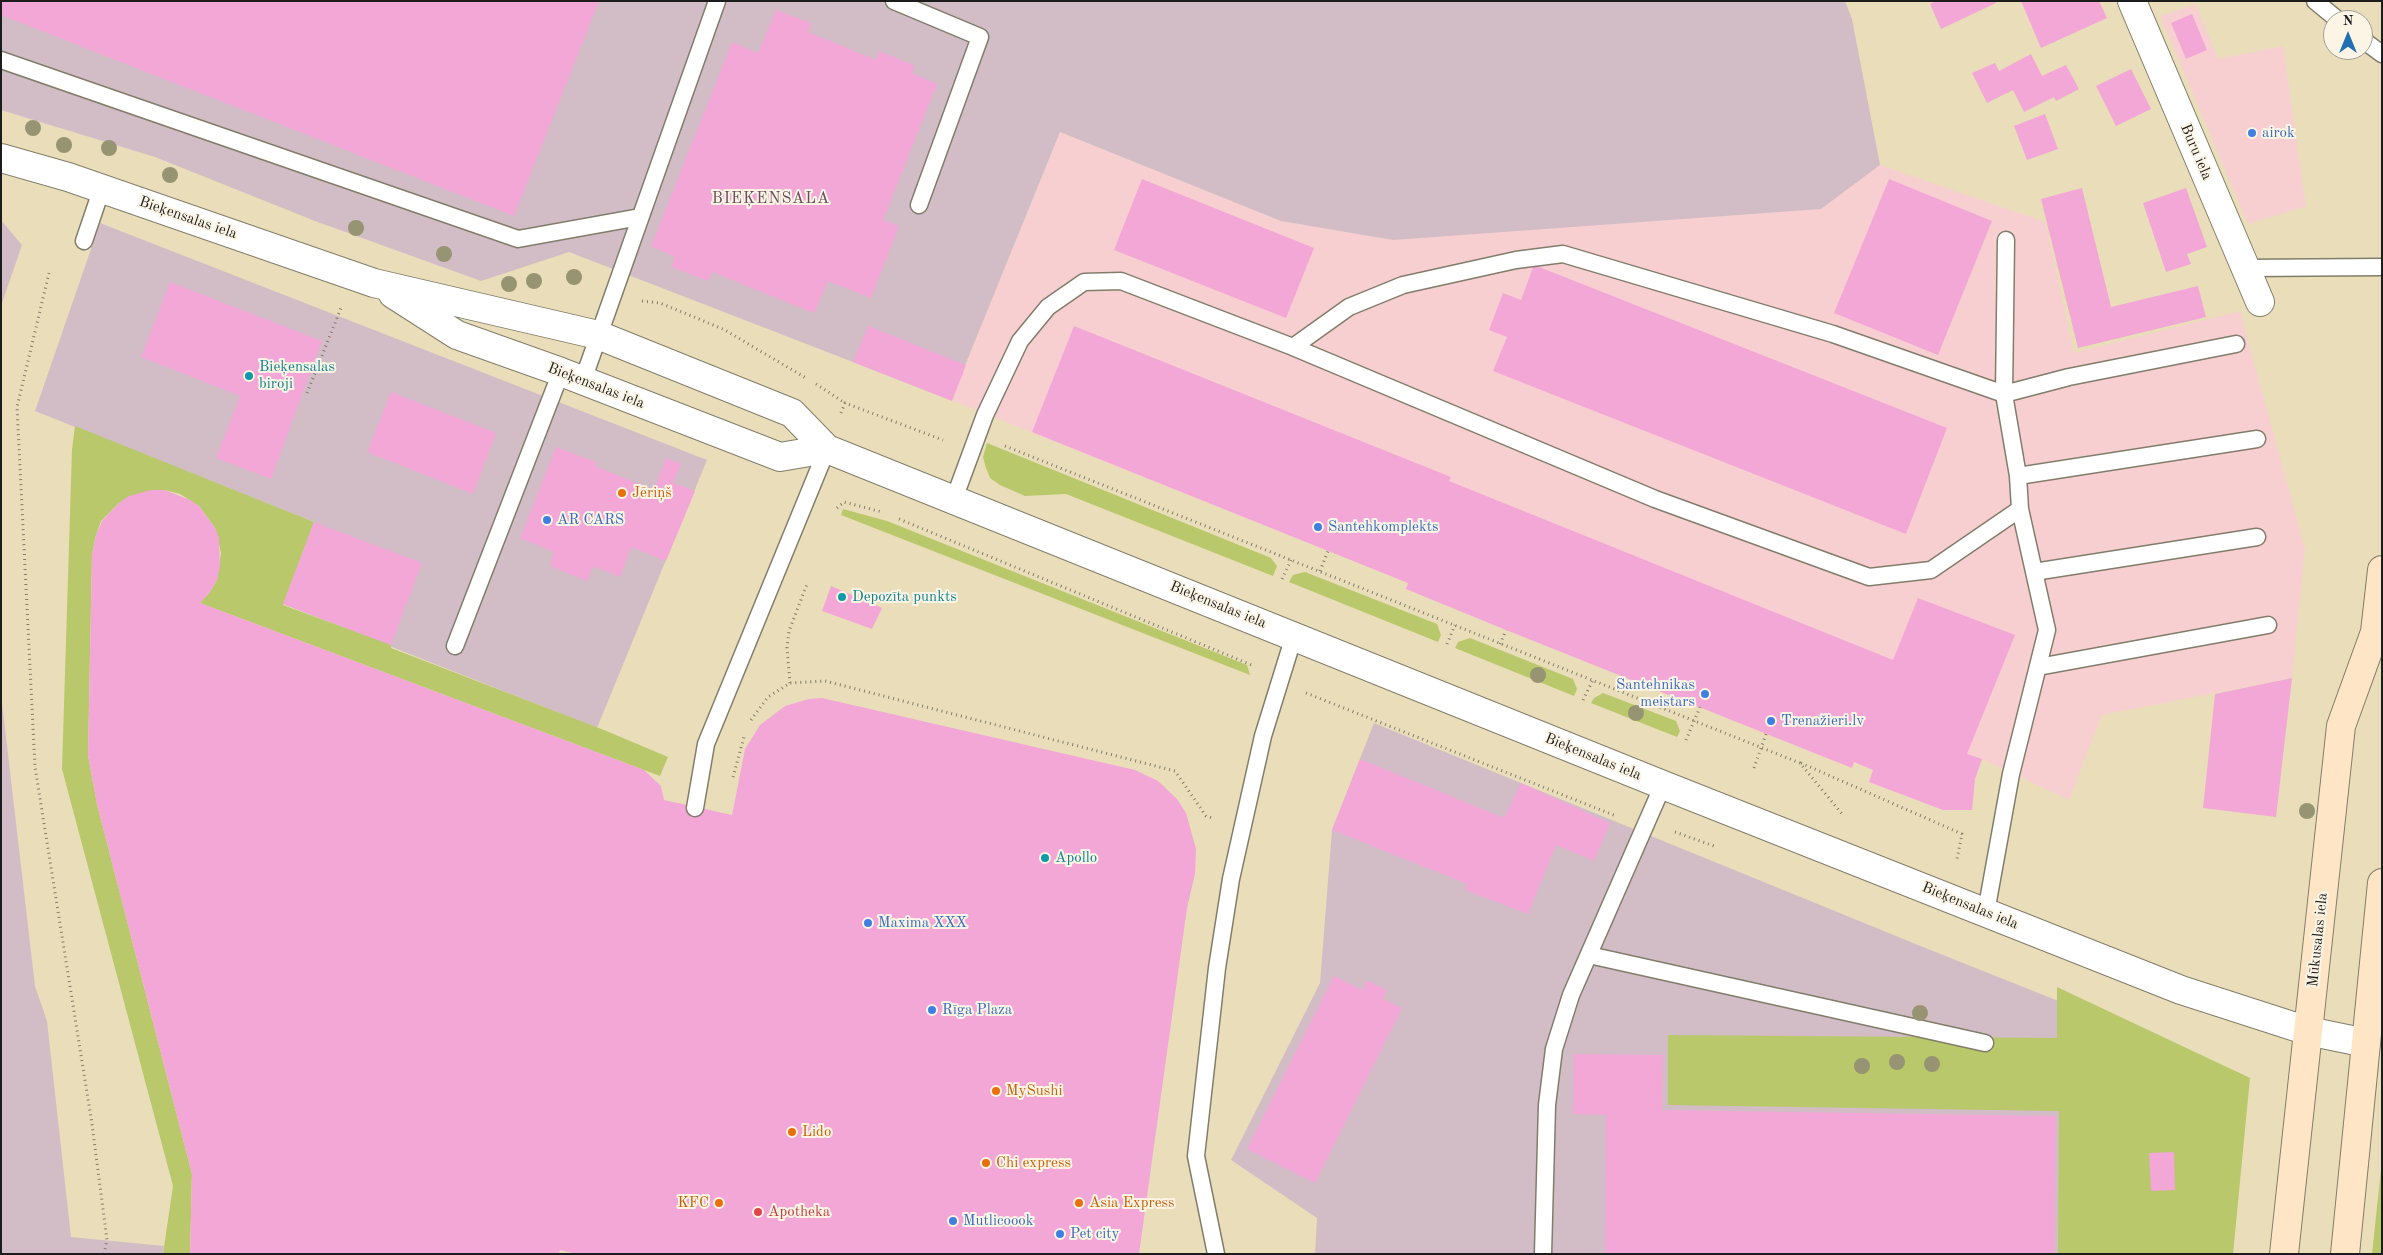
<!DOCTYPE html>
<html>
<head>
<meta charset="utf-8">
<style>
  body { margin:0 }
  #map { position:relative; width:2383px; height:1255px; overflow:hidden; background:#e9deb9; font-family:"Old Standard TT",serif }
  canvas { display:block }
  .frame { position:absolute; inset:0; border:2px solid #1c1c1c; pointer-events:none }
  .north { position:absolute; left:2323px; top:10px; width:50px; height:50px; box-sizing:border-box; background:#fcf5e5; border:1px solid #a29e95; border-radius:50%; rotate:0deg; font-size:14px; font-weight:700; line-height:20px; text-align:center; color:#1c1c1c }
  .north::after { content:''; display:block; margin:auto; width:18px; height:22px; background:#1f6fb2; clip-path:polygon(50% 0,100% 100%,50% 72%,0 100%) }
</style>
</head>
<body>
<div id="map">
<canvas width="2383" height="1255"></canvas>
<div class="frame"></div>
<div class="north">N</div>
</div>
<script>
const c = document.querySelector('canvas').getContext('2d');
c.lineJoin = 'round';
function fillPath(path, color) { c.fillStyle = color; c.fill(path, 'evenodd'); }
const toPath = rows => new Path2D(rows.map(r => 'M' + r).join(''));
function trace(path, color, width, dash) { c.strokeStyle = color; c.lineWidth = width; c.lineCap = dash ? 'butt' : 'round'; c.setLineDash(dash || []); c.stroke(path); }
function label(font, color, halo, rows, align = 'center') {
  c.font = font + ' "Old Standard TT",serif'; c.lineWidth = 4; c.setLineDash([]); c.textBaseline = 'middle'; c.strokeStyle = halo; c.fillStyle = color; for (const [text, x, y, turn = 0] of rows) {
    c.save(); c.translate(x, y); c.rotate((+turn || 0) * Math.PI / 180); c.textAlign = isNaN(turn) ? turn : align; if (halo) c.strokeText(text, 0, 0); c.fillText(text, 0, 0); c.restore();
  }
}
const built = toPath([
  [2196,4,2218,59,2283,46,2306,206,2248,224,2160,16],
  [1060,132,1281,221,1821,209,1880,165,2045,222,2074,353,2240,311,2305,549,2292,678,2102,715,2069,800,1982,759,1975,779,1972,810,1943,810,1869,782,1873,770,1854,762,1852,768,1406,589,1408,583,951,400]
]);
const industrial = toPath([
  [1,1,1845,1,1852,19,1880,165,1821,209,1393,240,1281,221,1060,132,951,400,569,252,481,281,315,221,155,157,1,110],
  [1,220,22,245,1,306],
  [100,223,707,460,597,728,283,604,314,522,35,411],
  [1,694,35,986,47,1021,71,1237,164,1246,163,1254,1,1254],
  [1374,723,1923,947,2244,1075,2239,1095,2225,1254,1315,1254,1317,1218,1231,1160,1320,983,1332,830]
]);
const green = toPath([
  [75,426,314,522,283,605,391,645,391,648,604,730,668,757,660,776,200,603,210,592,217,580,221,553,215,528,199,506,180,494,165,490,119,503,101,521,96,535,92,554,88,755,97,804,192,1174,190,1254,163,1254,173,1186,62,769,72,450],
  [987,443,1271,558,1277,566,1273,576,1066,494,1025,496,1000,485,990,478,986,468,983,457],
  [843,509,887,521,1247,665,1250,675,841,515],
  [1305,572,1437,624,1441,635,1438,642,1289,582,1293,575],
  [1470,638,1573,679,1577,689,1574,696,1455,648,1458,642],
  [1603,693,1676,721,1680,731,1677,737,1591,703,1594,698],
  [2057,987,2250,1078,2233,1254,2058,1254,2059,1111,1668,1105,1668,1035,2057,1038],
  [2382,1160,2382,1254,2372,1254]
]);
const building = toPath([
  [1,1,599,1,514,216,1,15],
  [1936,1,1995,1,1996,3,1941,29,1930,4],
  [2021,1,2099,1,2107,18,2041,48],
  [776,10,811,23,808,32,876,60,879,51,915,66,912,73,937,84,883,220,899,226,871,298,828,281,814,313,712,272,708,281,671,267,675,257,651,246,732,42,758,53],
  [2192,14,2207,50,2186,59,2171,23],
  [2031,54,2042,76,2066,65,2079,89,2056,101,2054,97,2024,112,2013,90,1987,103,1972,73,1995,63,1999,71],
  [2131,69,2151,109,2116,126,2096,86],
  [2045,114,2058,149,2027,160,2014,126],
  [1142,179,1314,248,1286,318,1114,250],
  [1889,179,1992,221,1938,355,1834,313],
  [2082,188,2111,307,2198,286,2206,317,2078,348,2041,199],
  [2186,188,2207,247,2187,254,2191,264,2166,272,2143,203],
  [1534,265,1947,428,1906,534,1493,371,1507,337,1489,330,1503,293,1521,300],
  [170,282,322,341,271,479,216,458,240,396,141,357],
  [868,326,966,365,952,401,853,362],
  [1074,326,1451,477,1449,481,1893,660,1918,598,2015,635,1967,754,1982,759,1975,779,1972,810,1943,810,1869,782,1873,770,1854,762,1852,768,1506,630,1406,589,1408,583,1032,432],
  [391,392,496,433,473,494,367,452],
  [556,447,596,462,595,466,654,490,666,458,681,464,673,483,695,491,666,561,631,547,620,577,593,566,587,581,550,566,554,552,520,538],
  [151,490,165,490,190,500,199,506,215,528,219,538,220,566,217,580,210,592,200,603,644,770,661,786,664,800,732,815,745,749,760,725,785,706,809,699,822,698,1135,770,1158,781,1177,799,1186,813,1196,849,1195,874,1187,908,1139,1254,577,1254,560,1250,559,1254,190,1254,192,1174,97,804,88,755,92,554,96,535,102,521,119,503,129,496],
  [314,522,422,563,391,645,283,604],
  [831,586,882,608,872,629,822,611],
  [2292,678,2276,817,2203,808,2215,694],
  [1360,759,1504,818,1521,783,1610,823,1594,861,1556,845,1528,914,1465,890,1467,884,1332,830],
  [1334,976,1362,990,1367,980,1387,990,1383,999,1402,1008,1315,1183,1247,1149],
  [1574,1054,1663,1055,1662,1110,2056,1116,2054,1254,1605,1254,1606,1115,1573,1114],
  [2174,1152,2175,1190,2151,1191,2149,1153]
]);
const path = toPath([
  [49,273,17,407,35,767,92,1124,107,1240,104,1254],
  [642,301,660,303,723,329,806,378],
  [816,384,845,403],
  [307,393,341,308],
  [841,413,845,403,943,440],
  [1005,446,1800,763,1842,814],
  [837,508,844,502,882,512],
  [899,519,1254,666],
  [1320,571,1328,551],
  [1282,579,1291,560],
  [1447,644,1455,625],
  [1500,644,1506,630],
  [790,683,787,648,789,631,807,584],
  [1306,693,1616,816],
  [1583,700,1593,680],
  [751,720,768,697,790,683,825,681,1175,771,1206,816,1213,818],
  [1686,740,1700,707],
  [1801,763,1962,834,1957,859],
  [1754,768,1766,734],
  [733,777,744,737],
  [1675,832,1714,846]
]);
const service = toPath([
  [894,1,980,37,919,205],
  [2315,1,2338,20],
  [2363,40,2382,54],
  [1,60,518,239,640,217],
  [84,241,102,188],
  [2245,268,2382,267],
  [1293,347,1349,307,1403,285,1516,260,1563,254,1833,334,2004,394,2069,377,2236,344],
  [583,380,717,1],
  [2018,476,2257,439],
  [954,499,985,415,1020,341,1048,307,1084,282,1121,281,1293,347,1655,499,1869,577,1931,570,2020,509],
  [2034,572,2257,537],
  [455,646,561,372],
  [2038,667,2268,625],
  [695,808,706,744,827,449],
  [1986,912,2011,774,2047,630,2020,509,2018,476,2004,394,2006,240],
  [1589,955,1985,1043],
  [1216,1254,1196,1156,1217,968,1231,879,1263,736,1294,636],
  [1543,1254,1547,1105,1554,1049,1571,995,1663,785]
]);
const minor = toPath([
  [2132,1,2260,302],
  [1,158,68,177,374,283,598,335,792,413,827,449,1663,785,2181,990,2308,1031,2366,1043],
  [393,294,457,335,561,372,780,457,827,449]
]);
const secondary = toPath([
  [2284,1254,2341,726,2375,632,2382,570],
  [2345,1254,2382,883]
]);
const trees = [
  [33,128],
  [64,145],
  [109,148],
  [170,175],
  [356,228],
  [444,254],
  [574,277],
  [534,281],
  [509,284],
  [1538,675],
  [1636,713],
  [2307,811],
  [1920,1013],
  [1897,1062],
  [1932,1064],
  [1862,1066]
];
const markers = [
  [2252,133,5,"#3f7fe0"],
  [249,376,5,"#0f9aa8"],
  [622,493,5,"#e8710a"],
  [547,520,5,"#3f7fe0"],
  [1318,527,5,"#3f7fe0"],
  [842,597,5,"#0f9aa8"],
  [1705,694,5,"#3f7fe0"],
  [1771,721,5,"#3f7fe0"],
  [1045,858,5,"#0f9aa8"],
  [868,923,5,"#3f7fe0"],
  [932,1010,5,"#3f7fe0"],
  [996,1091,5,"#e8710a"],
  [792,1132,5,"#e8710a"],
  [986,1163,5,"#e8710a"],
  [719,1203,5,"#e8710a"],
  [1079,1203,5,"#e8710a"],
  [758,1212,5,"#e0444e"],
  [953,1221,5,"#3f7fe0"],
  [1060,1234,5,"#3f7fe0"]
];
const shopNames = [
  ["airok",2262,133],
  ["AR CARS",557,520],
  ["Santehkomplekts",1328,527],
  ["Santehnikas",1695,685,"right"],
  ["meistars",1695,702,"right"],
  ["Trenažieri.lv",1781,721],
  ["Maxima XXX",878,923],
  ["Rīga Plaza",942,1010],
  ["Mutlicoook",963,1221],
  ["Pet city",1070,1234]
];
const streetNames = [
  ["Buru iela",2196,152,67],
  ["Bieķensalas iela",188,218,19],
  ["Bieķensalas iela",596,386,21],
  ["Bieķensalas iela",1218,605,22],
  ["Bieķensalas iela",1593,757,22],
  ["Bieķensalas iela",1970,906,22],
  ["Mūkusalas iela",2318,940,-84]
];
const cultureNames = [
  ["Bieķensalas",259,367],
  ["biroji",259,384],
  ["Depozīta punkts",852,597],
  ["Apollo",1055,858]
];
const foodNames = [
  ["Jēriņš",632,493],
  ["MySushi",1006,1091],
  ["Lido",802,1132],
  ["Chi express",996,1163],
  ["KFC",709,1203,"right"],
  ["Asia Express",1089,1203]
];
const healthNames = [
  ["Apotheka",768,1212]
];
const neighbourhoodNames = [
  ["BIEĶENSALA",771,199]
];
fillPath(built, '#f7cfd1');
fillPath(industrial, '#d2bdc6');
fillPath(green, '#b8c86a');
fillPath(building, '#f2a7d7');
trace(service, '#827d6a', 19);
trace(minor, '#827d6a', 30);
trace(secondary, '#827d6a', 30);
trace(path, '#827d6a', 3, [1, 4]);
trace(service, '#fff', 16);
trace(minor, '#fff', 28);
trace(secondary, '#fde5c5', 28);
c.fillStyle = '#969472';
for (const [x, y] of trees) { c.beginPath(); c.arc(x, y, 8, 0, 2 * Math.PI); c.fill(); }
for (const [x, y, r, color] of markers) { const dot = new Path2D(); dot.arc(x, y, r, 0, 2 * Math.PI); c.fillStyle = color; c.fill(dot); trace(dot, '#fcf5e5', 2); }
label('15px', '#366cbe', '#fcf5e5', shopNames, 'left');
label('15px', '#1c1c1c', '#fcf5e5', streetNames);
label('15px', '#0d838f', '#fcf5e5', cultureNames, 'left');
label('15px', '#c56008', '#fcf5e5', foodNames, 'left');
label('15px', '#be3a42', '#fcf5e5', healthNames, 'left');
c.letterSpacing = '1px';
label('16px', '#674d5d', '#fcf5e5', neighbourhoodNames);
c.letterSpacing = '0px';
</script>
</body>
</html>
